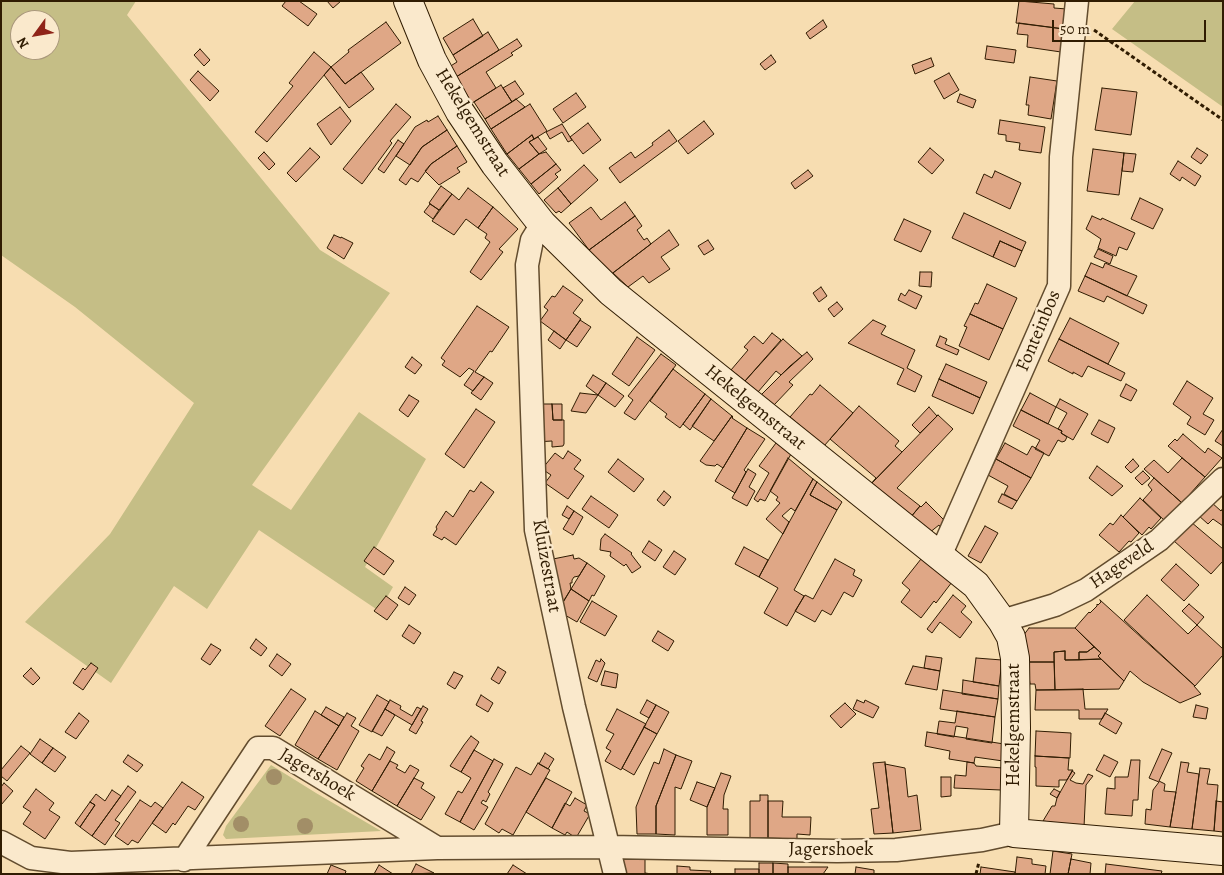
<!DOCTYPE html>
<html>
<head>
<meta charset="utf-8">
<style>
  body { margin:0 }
  #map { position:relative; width:1224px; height:875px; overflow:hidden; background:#f7ddb1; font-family:Alegreya,serif }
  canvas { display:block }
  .frame { position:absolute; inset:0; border:2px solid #301c02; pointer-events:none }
  .north { position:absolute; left:10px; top:10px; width:50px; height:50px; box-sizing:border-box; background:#fae9cc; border:1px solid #a9977b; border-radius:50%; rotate:238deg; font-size:14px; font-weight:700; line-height:20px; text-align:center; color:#301c02 }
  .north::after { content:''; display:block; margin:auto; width:18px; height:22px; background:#8f2418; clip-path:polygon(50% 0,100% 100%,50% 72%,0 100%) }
  .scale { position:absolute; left:1052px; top:20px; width:154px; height:22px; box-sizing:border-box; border:2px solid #301c02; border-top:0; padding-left:6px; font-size:15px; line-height:18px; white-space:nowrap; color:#301c02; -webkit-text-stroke:4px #fae9cc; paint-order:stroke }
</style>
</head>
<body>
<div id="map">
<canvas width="1224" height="875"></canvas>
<div class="frame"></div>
<div class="north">N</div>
<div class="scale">50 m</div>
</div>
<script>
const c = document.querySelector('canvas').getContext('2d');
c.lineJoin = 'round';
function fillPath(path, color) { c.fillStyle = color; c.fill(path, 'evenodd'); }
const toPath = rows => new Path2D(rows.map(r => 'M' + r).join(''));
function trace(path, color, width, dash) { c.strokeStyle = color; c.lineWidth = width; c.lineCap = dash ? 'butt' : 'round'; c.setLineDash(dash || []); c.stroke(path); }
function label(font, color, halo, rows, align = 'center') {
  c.font = font + ' Alegreya,serif'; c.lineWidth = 5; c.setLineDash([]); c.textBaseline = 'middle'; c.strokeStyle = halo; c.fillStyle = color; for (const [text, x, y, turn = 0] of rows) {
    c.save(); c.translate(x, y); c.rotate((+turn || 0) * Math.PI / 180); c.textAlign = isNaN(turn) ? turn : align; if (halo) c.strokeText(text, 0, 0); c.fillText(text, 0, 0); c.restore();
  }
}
const green = toPath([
  [1,1,136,1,127,15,320,250,390,293,252,485,291,510,359,412,426,459,365,567,393,587,379,611,259,530,207,609,174,586,111,683,25,622,110,534,194,403,75,307,1,255],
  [20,20,50,20,50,50,20,50],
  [1135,1,1223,1,1223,107,1112,29],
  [271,765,316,793,381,831,226,839,223,835,226,826]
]);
const building = toPath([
  [286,1,299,1,317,14,308,26,282,6,286,1],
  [327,1,341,1,333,8,327,1],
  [1019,1,1054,4,1054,8,1067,9,1064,29,1016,23,1019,1],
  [473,19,483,36,453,55,443,38,473,19],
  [823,20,827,27,810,39,806,33,823,20],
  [386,22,401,43,345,84,331,67,349,52,348,50,386,22],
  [1019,23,1064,29,1061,52,1027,47,1028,35,1017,34,1019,23],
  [488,32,499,50,456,77,449,67,457,62,453,55,488,32],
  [517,39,522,46,511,53,513,55,486,72,496,88,472,103,456,77,517,39],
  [987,46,1016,50,1014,63,985,59,987,46],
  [200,49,210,60,204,66,194,55,200,49],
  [314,52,331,67,267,142,255,132,293,86,289,83,314,52],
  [771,55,776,62,765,70,760,64,771,55],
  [931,58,934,66,915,74,912,65,931,58],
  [331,67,345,84,361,72,374,89,349,108,324,75,331,67],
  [198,71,219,91,210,101,190,80,198,71],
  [949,73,959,90,944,99,934,81,949,73],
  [1030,77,1057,81,1051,119,1028,115,1029,105,1026,105,1030,77],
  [515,81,524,94,512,102,503,88,515,81],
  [501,85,512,102,485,119,474,102,501,85],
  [1102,88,1137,92,1131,135,1095,130,1102,88],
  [576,93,586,107,563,123,553,109,576,93],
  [960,94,976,100,973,108,957,102,960,94],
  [516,99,525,107,491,129,485,119,516,99],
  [396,104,411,117,390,141,392,143,362,184,343,169,396,104],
  [530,104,547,131,534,139,532,135,507,154,491,129,530,104],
  [340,107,351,121,331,145,317,124,340,107],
  [438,116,447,130,422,147,410,165,396,156,415,127,427,120,428,122,438,116],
  [1000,120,1045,127,1041,153,1019,150,1020,143,1006,141,1006,135,998,134,1000,120],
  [704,121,714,134,688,154,678,141,704,121],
  [588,123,601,140,583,154,570,137,588,123],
  [562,124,572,140,568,142,562,132,550,139,546,132,562,124],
  [447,130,457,146,431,164,418,182,411,178,406,185,399,180,422,147,447,130],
  [669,130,677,141,620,183,609,168,631,152,635,158,653,145,652,143,669,130],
  [532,135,534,139,529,142,539,154,519,169,507,154,532,135],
  [538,137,547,149,539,154,529,142,538,137],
  [398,140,404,144,384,173,378,169,398,140],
  [457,146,467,162,457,168,460,172,439,185,425,171,431,164,457,146],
  [310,148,320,157,296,182,287,173,310,148],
  [930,148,944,160,932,174,918,162,930,148],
  [1197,148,1208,155,1201,164,1191,157,1197,148],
  [1093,149,1124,153,1119,195,1087,191,1093,149],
  [264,152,275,164,269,170,258,158,264,152],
  [546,152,556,164,531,184,519,169,539,154,546,152],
  [1124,153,1136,154,1133,172,1122,171,1124,153],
  [1178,161,1201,176,1195,186,1182,177,1180,181,1170,174,1178,161],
  [556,164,561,170,555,174,558,177,539,194,531,184,556,164],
  [584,165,598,180,571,204,558,188,584,165],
  [808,170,813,176,795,189,791,183,808,170],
  [995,171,1021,183,1010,209,976,193,984,174,992,178,995,171],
  [441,186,452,194,439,210,429,203,441,186],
  [468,188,493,207,478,228,466,219,454,235,432,221,452,194,459,200,468,188],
  [558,188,571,204,561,213,559,211,556,213,544,200,558,188],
  [1140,198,1163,209,1153,229,1131,219,1140,198],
  [625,202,635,216,589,250,569,223,591,207,601,220,625,202],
  [430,204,439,210,433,219,424,212,430,204],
  [493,207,518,229,499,249,503,252,481,280,470,272,490,242,485,238,487,234,478,228,493,207],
  [964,213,1026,242,1022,251,1000,241,993,257,952,238,964,213],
  [635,216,642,226,637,230,644,240,647,238,651,244,610,275,589,250,635,216],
  [1092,216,1101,220,1102,218,1135,233,1127,250,1119,247,1116,256,1098,248,1101,239,1086,229,1092,216],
  [904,219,931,231,921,252,894,240,904,219],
  [669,230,679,245,661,257,670,269,649,283,643,276,628,287,613,273,669,230],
  [334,235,341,238,341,237,353,243,344,259,327,248,334,235],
  [708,240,714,249,704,255,698,246,708,240],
  [1000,241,1022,251,1015,267,993,257,1000,241],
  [1098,249,1113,256,1110,264,1094,257,1098,249],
  [1091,263,1103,268,1105,263,1137,276,1127,296,1085,276,1091,263],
  [920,272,932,272,931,287,919,286,920,272],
  [1085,276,1147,305,1143,314,1107,296,1104,302,1078,291,1085,276],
  [987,284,1017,298,1003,329,970,314,975,303,978,304,987,284],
  [563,286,583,300,573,313,581,319,566,340,540,321,548,310,544,307,552,296,555,297,563,286],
  [821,287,827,296,819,302,813,293,821,287],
  [909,290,922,296,916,309,898,300,901,293,905,296,909,290],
  [837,302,843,309,834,317,828,309,837,302],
  [477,306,509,327,492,352,490,351,475,372,484,377,473,391,464,385,474,371,469,368,460,377,442,365,445,361,441,358,477,306],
  [970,314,1003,329,989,360,959,346,967,327,964,326,970,314],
  [1070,318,1119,343,1108,364,1059,339,1070,318],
  [580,320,591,327,577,347,566,340,580,320],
  [873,320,886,326,881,334,915,350,907,368,922,376,915,392,897,384,904,369,848,343,873,320],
  [554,331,566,340,560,349,548,340,554,331],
  [772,333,781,340,745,381,731,370,748,350,744,347,754,336,763,344,772,333],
  [940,336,947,339,945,344,959,350,957,355,936,346,940,336],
  [637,337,655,350,629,386,612,374,637,337],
  [783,339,802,356,781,375,776,371,758,392,745,381,783,339],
  [1059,339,1125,373,1121,381,1088,366,1082,377,1073,372,1073,374,1048,361,1059,339],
  [807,352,813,359,789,382,793,385,774,405,761,395,790,366,807,352],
  [661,354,676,365,635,420,624,413,633,400,628,396,661,354],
  [412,357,422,365,415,374,405,367,412,357],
  [946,364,987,382,980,398,939,379,946,364],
  [673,369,705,394,680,428,665,417,667,414,650,401,673,369],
  [593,375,606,383,598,395,586,386,593,375],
  [484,377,493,383,481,400,471,393,484,377],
  [939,379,980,398,973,414,932,396,939,379],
  [1187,381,1213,398,1203,414,1214,420,1205,435,1187,424,1191,417,1173,404,1187,381],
  [606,383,624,396,615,407,598,395,606,383],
  [1126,384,1137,390,1131,401,1120,396,1126,384],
  [820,385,853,413,824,446,790,417,810,394,812,395,820,385],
  [580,393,598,395,586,413,571,411,580,393],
  [1030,393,1056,407,1048,424,1021,410,1030,393],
  [705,394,711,399,690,430,683,424,705,394],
  [409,395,419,401,408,417,399,410,409,395],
  [711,399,732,416,714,441,692,426,711,399],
  [1060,399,1088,414,1073,440,1061,433,1062,431,1058,429,1067,413,1056,407,1060,399],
  [534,404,552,404,553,420,564,420,564,444,563,446,552,447,552,441,535,442,534,404],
  [552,404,562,404,562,420,553,420,552,404],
  [859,406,899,441,895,446,902,452,870,485,876,478,830,439,859,406],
  [929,407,937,416,920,433,912,425,929,407],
  [476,409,495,422,464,468,445,454,476,409],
  [1021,410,1062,431,1061,433,1067,437,1065,441,1062,442,1058,440,1049,456,1035,449,1040,440,1013,426,1021,410],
  [938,415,953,429,897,488,920,506,910,518,870,485,938,415],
  [732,416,733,417,732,418,747,428,723,468,717,464,715,466,706,465,700,461,732,416],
  [1099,420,1115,428,1108,443,1091,434,1099,420],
  [747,428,765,439,744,470,746,472,735,493,715,481,747,428],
  [1223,429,1223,446,1215,441,1223,429],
  [1183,434,1205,453,1208,448,1222,458,1205,477,1168,446,1175,439,1177,441,1183,434],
  [776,443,791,454,765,501,760,499,758,502,754,499,769,473,759,466,776,443],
  [1005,443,1027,455,1032,446,1044,453,1031,478,996,459,1005,443],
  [568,451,581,460,574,469,584,476,568,499,545,483,551,475,542,469,555,453,563,459,568,451],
  [788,458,813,479,795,511,791,508,782,516,789,522,783,534,766,519,780,503,776,500,778,497,770,491,788,458],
  [1182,458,1205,477,1182,503,1144,469,1154,460,1168,473,1182,458],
  [618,459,644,479,634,492,608,472,618,459],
  [996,459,1031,478,1017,501,1004,494,1008,486,988,475,996,459],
  [1133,459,1139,466,1131,473,1125,467,1133,459],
  [1097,466,1123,486,1112,496,1089,478,1097,466],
  [748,469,756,474,749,487,755,491,747,506,732,498,748,469],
  [1143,471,1150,478,1142,485,1135,478,1143,471],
  [1154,478,1182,503,1165,521,1143,500,1152,490,1148,485,1154,478],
  [813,479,817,482,810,495,837,510,794,590,804,596,787,626,764,613,778,588,759,577,813,479],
  [481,482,494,492,456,545,444,537,442,540,433,535,437,529,436,527,446,511,453,517,470,490,474,492,481,482],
  [817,482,842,502,837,510,810,495,817,482],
  [664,491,671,497,664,506,657,500,664,491],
  [1002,494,1017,501,1012,509,998,502,1002,494],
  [591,496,618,515,609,528,582,509,591,496],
  [1140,498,1161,518,1151,529,1149,527,1142,535,1123,517,1140,498],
  [926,502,945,521,941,528,939,525,929,533,910,518,920,506,921,507,926,502],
  [1211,502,1221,511,1223,508,1223,526,1213,519,1208,524,1198,515,1211,502],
  [567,506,574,511,569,519,562,515,567,506],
  [574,511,583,517,573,535,563,529,574,511],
  [1121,515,1139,533,1131,542,1129,541,1119,552,1099,535,1110,523,1113,525,1121,515],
  [1191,522,1223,549,1223,561,1211,574,1174,541,1191,522],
  [985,526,998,533,981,563,968,556,985,526],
  [605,534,632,553,631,554,641,567,632,573,626,564,624,566,610,556,611,552,600,550,601,539,605,534],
  [649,541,662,550,655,561,642,552,649,541],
  [374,547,394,561,384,575,364,561,374,547],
  [744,547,768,560,759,577,735,564,744,547],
  [674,551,686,559,675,575,663,567,674,551],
  [573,555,574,559,579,558,587,563,579,576,574,577,572,580,572,583,570,583,571,589,561,605,553,559,573,555],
  [835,559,855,570,853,575,862,580,853,597,844,592,831,615,822,610,815,622,795,611,805,595,813,599,835,559],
  [921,559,952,582,936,603,934,601,921,618,901,602,910,590,902,583,921,559],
  [587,563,605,576,594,596,592,595,589,601,571,589,587,563],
  [1176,564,1199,585,1184,601,1161,580,1176,564],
  [405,587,416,595,409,605,398,598,405,587],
  [571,589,589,601,577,622,558,611,571,589],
  [953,595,966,606,961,612,972,622,960,638,940,622,932,633,927,629,953,595],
  [1147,595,1188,634,1197,625,1223,649,1223,655,1195,686,1124,620,1147,595],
  [386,596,398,605,387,620,374,611,386,596],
  [1100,600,1195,686,1194,686,1201,694,1180,703,1143,682,1130,671,1124,681,1098,656,1101,653,1075,628,1089,612,1090,613,1097,606,1097,604,1098,605,1101,602,1100,600],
  [592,601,617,616,605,636,580,622,592,601],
  [1189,604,1204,617,1197,625,1182,611,1189,604],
  [409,625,421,633,414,644,402,636,409,625],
  [1029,628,1075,628,1094,647,1087,652,1079,652,1079,660,1065,660,1065,651,1054,652,1054,662,1027,662,1023,636,1029,628],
  [658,631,674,641,668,651,652,641,658,631],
  [256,639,267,648,261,656,250,648,256,639],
  [211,644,221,650,210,665,201,659,211,644],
  [1094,647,1101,653,1098,656,1101,659,1079,660,1079,652,1087,652,1094,647],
  [1065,651,1065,660,1101,659,1124,681,1119,689,1055,690,1054,652,1065,651],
  [277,654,291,664,282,676,269,666,277,654],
  [926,656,942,658,940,671,924,668,926,656],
  [976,658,1002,660,999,686,973,682,976,658],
  [601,659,605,663,597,682,588,678,596,660,600,662,601,659],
  [1027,662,1054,662,1055,690,1036,690,1035,684,1030,684,1027,662],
  [91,663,98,668,83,690,73,683,83,668,85,670,91,663],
  [913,666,940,671,937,690,905,684,913,666],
  [498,667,506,672,499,684,491,679,498,667],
  [31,668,40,678,33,685,23,676,31,668],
  [605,671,618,674,616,688,601,685,605,671],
  [454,672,463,676,455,689,447,684,454,672],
  [963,680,999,686,998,699,962,694,963,680],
  [291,689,306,699,280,736,265,726,291,689],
  [1083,689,1085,709,1108,709,1102,719,1079,719,1079,710,1035,710,1036,690,1083,689],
  [943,690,998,699,995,717,940,709,943,690],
  [377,695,389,702,372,732,359,725,377,695],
  [481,695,493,703,488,712,476,705,481,695],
  [390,700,401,706,400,709,412,716,417,707,421,709,412,725,385,709,390,700],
  [647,700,656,705,649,718,640,713,647,700],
  [857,700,864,703,865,700,879,707,873,718,853,709,857,700],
  [845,703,856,714,841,728,830,716,845,703],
  [656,705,669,712,657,734,644,727,656,705],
  [1196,705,1208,708,1206,719,1193,717,1196,705],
  [423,706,428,709,421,721,423,722,416,734,409,730,423,706],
  [326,707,344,717,339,726,321,715,326,707],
  [385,709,395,715,382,736,372,731,385,709],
  [617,709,646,724,621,770,605,761,611,751,606,748,614,734,606,730,617,709],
  [315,711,339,726,318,759,295,745,315,711],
  [957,711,995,717,992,743,966,739,968,728,956,726,954,737,937,734,939,721,955,723,957,711],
  [79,713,89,721,76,739,65,732,79,713],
  [347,713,356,718,351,726,359,731,337,770,318,759,347,713],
  [1105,713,1122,723,1116,734,1099,724,1105,713],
  [644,727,657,734,634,775,622,768,644,727],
  [1036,731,1071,733,1070,758,1035,756,1036,731],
  [927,732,1004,744,1003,761,975,757,974,763,949,759,950,751,925,746,927,732],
  [471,736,479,742,461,772,450,766,464,745,471,736],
  [40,739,53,748,42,763,30,754,40,739],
  [21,746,30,753,7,781,1,776,1,770,21,746],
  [387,747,395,752,372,791,356,781,364,768,361,766,369,754,380,760,387,747],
  [53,748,66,757,55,772,42,763,53,748],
  [664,749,676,755,656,806,656,834,637,834,636,807,654,762,659,764,664,749],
  [1162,749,1172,753,1159,781,1165,784,1164,791,1176,792,1170,827,1145,824,1146,809,1151,810,1153,790,1159,782,1149,778,1162,749],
  [474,750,493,761,460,822,445,814,458,791,462,793,471,778,461,772,474,750],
  [545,753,554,759,548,769,539,764,545,753],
  [128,755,143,765,137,772,123,762,128,755],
  [676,755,692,761,681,789,675,787,675,835,656,834,656,806,676,755],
  [1104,755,1118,762,1110,777,1096,770,1104,755],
  [1035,756,1069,758,1068,770,1073,770,1067,780,1059,780,1059,787,1036,786,1036,767,1035,767,1035,756],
  [494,759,503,764,488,792,490,794,486,802,483,800,481,803,488,807,474,830,460,822,494,759],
  [1131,760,1140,760,1138,800,1133,800,1132,816,1105,814,1107,788,1115,789,1115,777,1128,777,1131,760],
  [390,761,398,765,396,768,405,773,410,765,419,770,397,806,372,791,390,761],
  [885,762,893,833,874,834,871,809,879,808,873,763,885,762],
  [967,762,974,763,976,766,1003,768,1001,790,954,788,955,775,966,776,967,762],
  [1181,762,1189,763,1187,772,1199,774,1192,829,1170,827,1181,762],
  [538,763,550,770,513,835,502,829,499,833,485,824,516,767,531,775,538,763],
  [885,764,905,768,908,797,917,795,921,830,893,833,885,764],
  [1200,768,1210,769,1207,784,1218,785,1214,831,1192,829,1200,768],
  [1072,771,1075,773,1070,780,1076,783,1083,784,1088,774,1093,776,1086,785,1084,827,1043,821,1052,806,1055,806,1057,798,1072,771],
  [721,773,731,776,724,795,723,809,728,809,728,835,707,835,707,807,721,773],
  [941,777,951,777,951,796,941,797,941,777],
  [414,778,424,783,421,788,435,797,421,820,397,806,414,778],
  [546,778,572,792,552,828,526,812,546,778],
  [182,782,204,797,195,810,188,806,175,825,173,823,166,833,152,823,182,782],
  [697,782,715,788,707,807,690,800,697,782],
  [4,783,13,791,1,805,1,787,4,783],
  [128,786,136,792,115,820,120,823,105,845,92,836,128,786],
  [36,789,54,803,49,810,60,817,45,839,23,824,31,812,23,807,36,789],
  [1054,789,1060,792,1057,798,1050,794,1054,789],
  [112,790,121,796,92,836,80,827,95,805,90,802,96,794,105,801,112,790],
  [760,795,768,795,768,838,750,838,750,801,760,801,760,795],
  [575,798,587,805,584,811,590,814,576,838,567,832,565,835,552,828,565,803,570,806,575,798],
  [140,800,151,807,155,802,163,808,138,843,132,840,128,845,115,836,140,800],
  [768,801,783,801,782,817,811,817,810,835,797,834,797,839,768,838,768,801],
  [1216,801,1223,802,1223,832,1214,831,1216,801],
  [90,802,95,805,80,827,75,823,90,802],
  [1053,851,1072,854,1068,874,1050,874,1053,851],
  [1017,857,1032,859,1032,864,1046,866,1045,874,1015,874,1017,857],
  [620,859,645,859,645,873,652,874,621,874,620,859],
  [1071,859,1091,863,1090,874,1068,874,1071,859],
  [759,863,773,863,773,874,759,874,759,863],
  [773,863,788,864,788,874,773,874,773,863],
  [416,864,434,873,411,874,416,864],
  [1106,864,1162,871,1161,874,1105,874,1106,864],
  [331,865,346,871,345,874,327,874,331,865],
  [379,865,393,874,374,874,379,865],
  [513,865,527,874,507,874,513,865],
  [677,866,690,867,690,870,711,871,710,874,677,874,677,866],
  [788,867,828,867,823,874,788,874,788,867],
  [856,867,874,870,874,874,855,874,856,867],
  [981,867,1015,872,1015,874,980,874,981,867],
  [735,869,759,869,759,874,735,874,735,869]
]);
const path = toPath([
  [1094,30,1223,120],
  [976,874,979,862]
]);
const street = toPath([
  [542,224,532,240,527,265,536,530,574,707,615,874],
  [940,556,1059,286,1061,157,1077,1],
  [1002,621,1055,605,1086,590,1159,540,1223,479],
  [1,842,31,858,70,863,437,848,609,847,837,851,896,850,982,840,1014,833],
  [184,860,258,748,273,748,437,848]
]);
const secondary = toPath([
  [408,1,432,60,460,112,495,164,542,224,611,292,976,585,1002,621,1011,637,1015,658,1016,728,1014,833,1223,851]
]);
const trees = [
  [274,777],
  [241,824],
  [305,826]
];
const streetNames = [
  ["Hekelgemstraat",472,123,58],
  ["Fonteinbos",1039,331,-67],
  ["Hekelgemstraat",755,408,39],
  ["Hageveld",1122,565,-34],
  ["Kluizestraat",546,566,80],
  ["Hekelgemstraat",1014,725,-90],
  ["Jagershoek",317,775,31],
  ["Jagershoek",831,850]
];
fillPath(green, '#c5be86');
fillPath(building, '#dfa786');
trace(building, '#301c02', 1);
trace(street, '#624c2e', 25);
trace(secondary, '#301c02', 30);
trace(path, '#301c02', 3, [4, 2.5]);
trace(street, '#fae9cc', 22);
trace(secondary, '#fae9cc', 28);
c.fillStyle = '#a28e67';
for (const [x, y] of trees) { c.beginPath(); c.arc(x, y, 8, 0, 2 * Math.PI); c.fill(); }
label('19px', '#301c02', '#fae9cc', streetNames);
</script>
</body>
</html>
